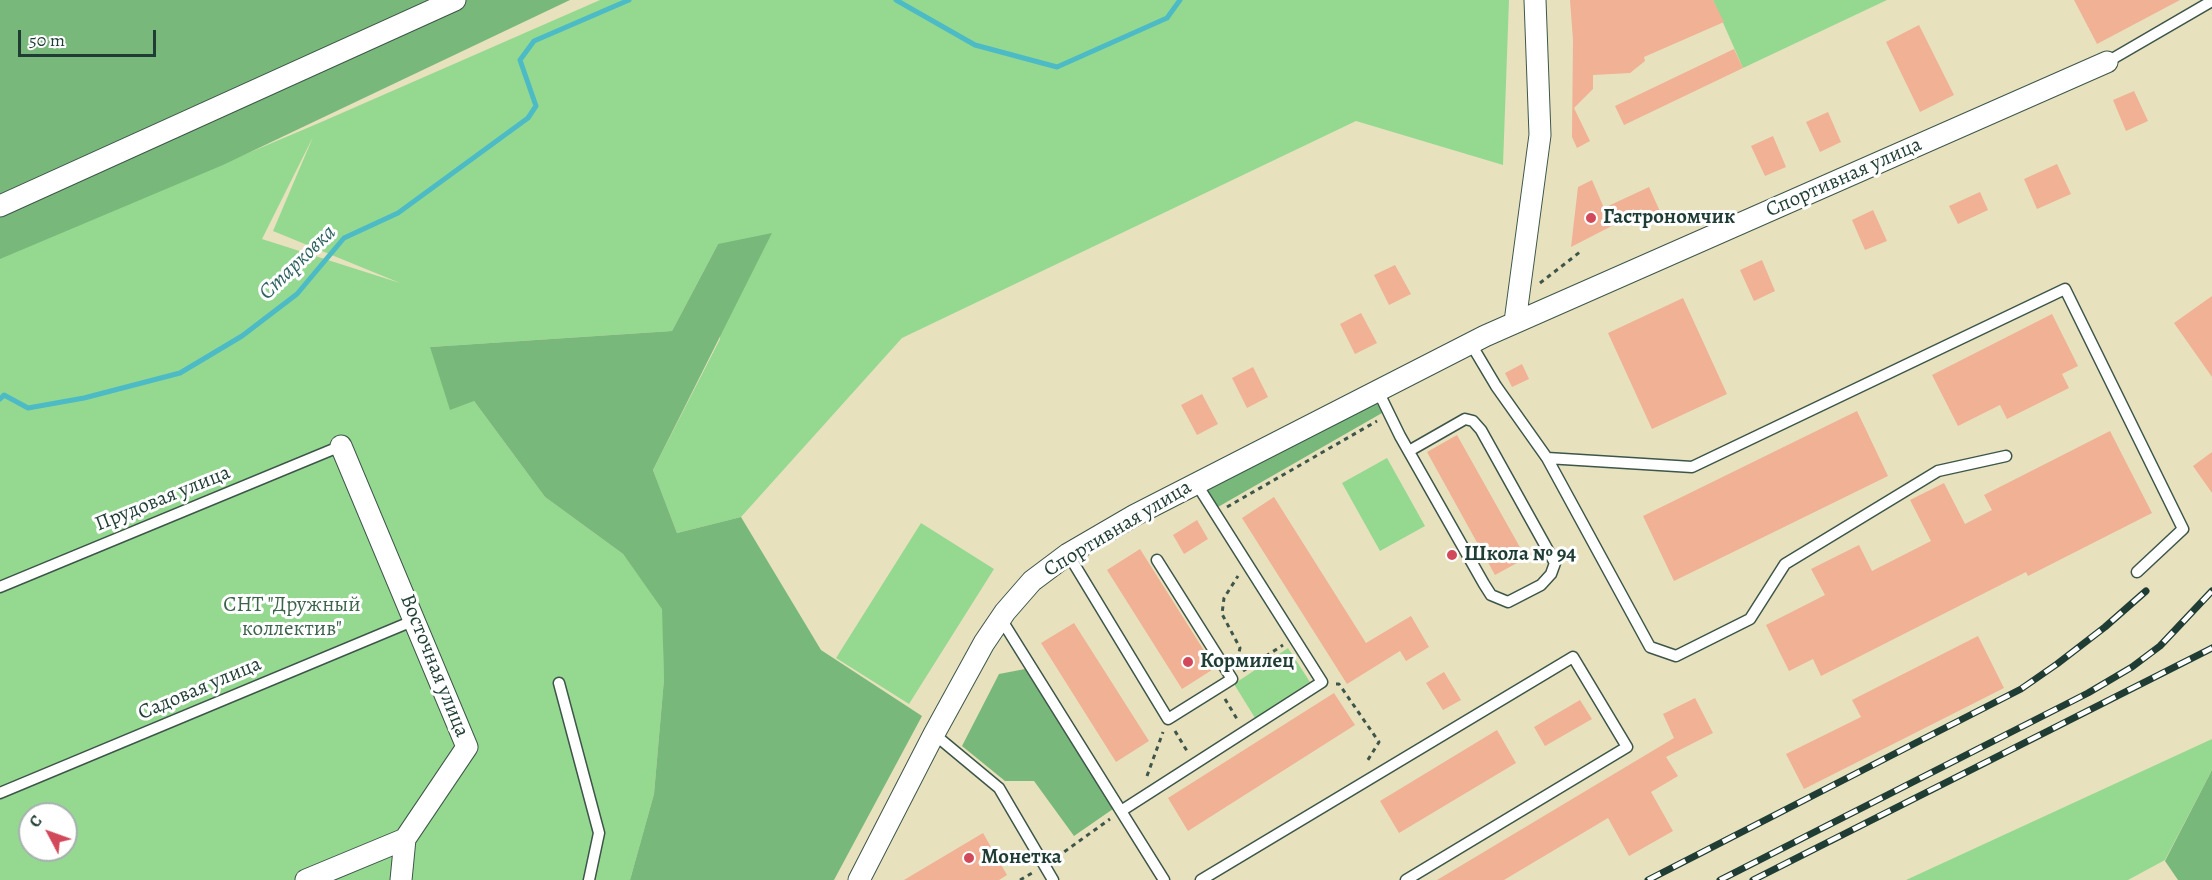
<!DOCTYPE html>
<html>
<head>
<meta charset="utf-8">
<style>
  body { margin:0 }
  #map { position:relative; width:2212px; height:880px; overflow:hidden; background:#e8e1be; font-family:Alegreya,serif }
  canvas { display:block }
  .north { position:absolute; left:18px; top:802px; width:60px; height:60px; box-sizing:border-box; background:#fff; border:2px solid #a5b1ae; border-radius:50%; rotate:311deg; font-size:16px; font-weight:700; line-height:24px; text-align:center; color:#1f3d34 }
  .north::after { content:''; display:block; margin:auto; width:21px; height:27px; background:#d1495b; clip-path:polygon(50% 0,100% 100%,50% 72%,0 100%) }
  .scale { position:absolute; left:18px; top:30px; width:138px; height:27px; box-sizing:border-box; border:3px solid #1f3d34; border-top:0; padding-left:8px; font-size:18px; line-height:21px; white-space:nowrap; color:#1f3d34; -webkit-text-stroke:4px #fff; paint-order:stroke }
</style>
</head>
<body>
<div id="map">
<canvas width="2212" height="880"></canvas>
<div class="north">С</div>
<div class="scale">50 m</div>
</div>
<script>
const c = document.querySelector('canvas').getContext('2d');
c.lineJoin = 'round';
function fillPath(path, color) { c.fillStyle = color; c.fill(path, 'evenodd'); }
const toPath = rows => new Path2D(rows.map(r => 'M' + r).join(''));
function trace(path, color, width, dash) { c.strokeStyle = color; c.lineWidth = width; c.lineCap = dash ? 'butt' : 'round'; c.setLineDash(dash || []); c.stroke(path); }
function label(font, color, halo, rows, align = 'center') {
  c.font = font + ' Alegreya,serif'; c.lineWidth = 6; c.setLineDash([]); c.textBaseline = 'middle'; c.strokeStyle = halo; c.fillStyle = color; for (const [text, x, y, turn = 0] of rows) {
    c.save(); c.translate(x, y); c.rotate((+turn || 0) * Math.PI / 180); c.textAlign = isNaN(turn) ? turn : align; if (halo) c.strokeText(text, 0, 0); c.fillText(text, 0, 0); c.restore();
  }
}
const green = toPath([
  [600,0,1509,0,1503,165,1356,121,902,338,741,517,677,533,653,470,720,339,718,244,672,331,430,347,474,401,545,497,623,554,663,609,664,679,654,794,630,880,0,880,0,258,319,123],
  [313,137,273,231,400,283,262,239],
  [30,814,66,814,66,850,30,850],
  [1713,0,1887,0,1743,68],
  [1387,458,1425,526,1380,551,1342,483],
  [921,523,994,569,909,704,836,658],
  [1288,648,1310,682,1255,718,1234,684],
  [2212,739,2212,770,2165,860,2128,880,1906,880]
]);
const forest = toPath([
  [0,0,570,0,223,165,0,259],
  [772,233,653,470,677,533,741,517,821,650,922,716,834,880,630,880,654,794,664,679,662,609,623,554,545,497,474,401,450,410,430,347,672,331,718,244],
  [1374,398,1382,413,1218,507,1204,486],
  [1025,669,1113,809,1074,836,1034,781,1005,781,962,746,999,674],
  [2212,770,2212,880,2178,880,2165,861]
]);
const stream = toPath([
  [896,0,975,45,1057,67,1167,18,1180,0],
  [0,399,4,395,28,408,84,398,180,373,242,336,297,294,344,238,398,213,528,118,536,106,520,60,534,41,629,0]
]);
const building = toPath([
  [1570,0,1713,0,1724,22,1644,57,1645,61,1630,73,1593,75,1593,89,1574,108,1590,141,1577,148,1572,137,1573,40],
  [2074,0,2180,0,2097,44],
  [1919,25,1954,95,1920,112,1886,42],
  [1734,49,1743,68,1624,125,1615,106],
  [2134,91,2148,121,2126,131,2113,100],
  [1828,112,1841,142,1820,152,1806,122],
  [1773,136,1786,167,1765,176,1751,146],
  [2057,164,2071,194,2037,209,2024,179],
  [1592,180,1604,208,1649,187,1663,218,1641,227,1635,214,1571,247,1578,187],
  [1980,192,1988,210,1958,224,1949,206],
  [1873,210,1887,241,1865,250,1852,220],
  [1762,260,1775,291,1754,301,1740,270],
  [1395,265,1411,294,1389,305,1374,275],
  [2212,296,2212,377,2174,323],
  [1683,298,1727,394,1652,429,1608,333],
  [1361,313,1377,343,1355,354,1340,324],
  [2052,314,2078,366,2062,374,2069,388,2007,419,2000,405,1958,426,1932,375],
  [1522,364,1529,379,1512,387,1505,373],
  [1253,367,1268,397,1247,408,1232,378],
  [1202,394,1218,424,1197,435,1181,405],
  [1857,411,1888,476,1674,581,1643,516],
  [2110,431,2152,513,2028,576,2026,572,1821,676,1813,659,1789,671,1766,625,1825,595,1811,569,1859,545,1872,571,1931,541,1910,500,1944,483,1965,524,1992,510,1984,495],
  [1457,435,1526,558,1495,575,1427,452],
  [2212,452,2212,493,2193,466],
  [1274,497,1366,643,1411,616,1429,647,1406,661,1400,651,1347,684,1242,518],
  [1197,520,1208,539,1184,554,1173,535],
  [1140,549,1215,668,1182,689,1107,570],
  [1074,623,1149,741,1116,762,1041,643],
  [1978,636,2004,688,1804,789,1786,754,1861,717,1852,700],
  [1444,672,1461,700,1443,710,1426,683],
  [1334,693,1355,725,1188,831,1168,798],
  [1695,698,1713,733,1666,757,1678,776,1651,792,1673,831,1629,856,1608,818,1504,880,1437,880,1674,738,1663,714],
  [1580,700,1592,719,1545,746,1534,727],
  [1497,730,1516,763,1399,833,1380,801],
  [983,833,1007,875,999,880,904,880]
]);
const path = toPath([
  [1540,283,1580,252],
  [1227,507,1377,421],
  [1237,660,1240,648,1222,614,1224,598,1238,576],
  [1243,671,1283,645],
  [1336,684,1339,684,1379,742,1366,763],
  [1225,699,1237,719],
  [1175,731,1187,751],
  [1147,776,1163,732],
  [1057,857,1110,819],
  [1020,880,1034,872]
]);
const lane = toPath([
  [2107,62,2212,1],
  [1471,344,1496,386,1547,458,1650,647,1676,656,1750,619,1785,564,1938,471,2006,456],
  [1378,391,1400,436,1484,584,1491,595,1508,602,1541,585,1551,574,1555,563,1481,430,1473,421,1465,419,1409,451],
  [1547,458,1692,467,2065,289,2183,529,2137,572],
  [1068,554,1168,719,1232,679,1157,560],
  [0,587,341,446],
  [1001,619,1164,880],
  [559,683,599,833,589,880],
  [934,734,999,788,1053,880],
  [0,793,415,620],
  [1121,811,1322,682,1196,483],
  [1201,880,1573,657,1627,747,1406,880]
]);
const street = toPath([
  [0,206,455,0],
  [1515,322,1540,135,1535,0],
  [341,446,467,747,405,839,401,880],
  [306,880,405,839],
  [859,880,934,734,984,643,1005,612,1032,581,1068,554,1135,515,1485,336,2107,62]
]);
const rail = toPath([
  [1648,880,2021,689,2057,664,2105,627,2146,591],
  [1720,880,2088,693,2132,667,2160,646,2212,591],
  [1753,880,2212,648]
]);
const markers = [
  [1591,218,6,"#d1495b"],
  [1452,555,6,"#d1495b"],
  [1188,662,6,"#d1495b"],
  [969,858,6,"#d1495b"]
];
const streetNames = [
  ["Спортивная улица",1844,178,-24],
  ["Прудовая улица",163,499,-22],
  ["Спортивная улица",1118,529,-31],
  ["Восточная улица",434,666,68],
  ["Садовая улица",200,689,-23]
];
const poiNames = [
  ["Гастрономчик",1603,218],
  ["Школа № 94",1464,555],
  ["Кормилец",1200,662],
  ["Монетка",981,858]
];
const parkNames = [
  ["СНТ \"Дружный",292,606],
  ["коллектив\"",292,630]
];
const waterNames = [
  ["Старковка",298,263,-44]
];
fillPath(green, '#95d991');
fillPath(forest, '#78b97b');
trace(stream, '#4dbbc5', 5);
fillPath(building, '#f0b194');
trace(lane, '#3d5649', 13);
trace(street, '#3d5649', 23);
trace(path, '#3d5649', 3, [4.5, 4.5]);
trace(lane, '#fff', 10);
trace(street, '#fff', 21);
trace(rail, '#1f3d34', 7);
trace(rail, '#fff', 4.5, [14]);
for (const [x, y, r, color] of markers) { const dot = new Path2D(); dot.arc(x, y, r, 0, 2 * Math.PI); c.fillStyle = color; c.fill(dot); trace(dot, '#fff', 2); }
label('21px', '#1f3d34', '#fff', streetNames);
label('bold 21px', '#1f3d34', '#fff', poiNames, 'left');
label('21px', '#3c644b', '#fff', parkNames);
label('italic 22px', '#2d6360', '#fff', waterNames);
</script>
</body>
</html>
